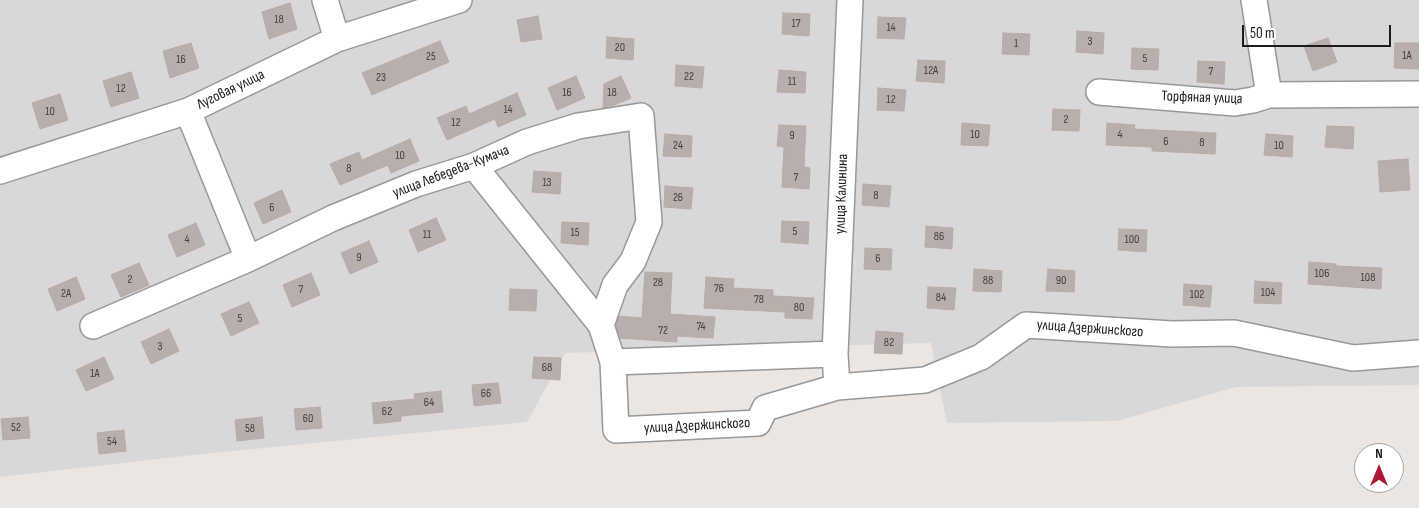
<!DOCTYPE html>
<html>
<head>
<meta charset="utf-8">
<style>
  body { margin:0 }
  #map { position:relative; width:1419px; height:508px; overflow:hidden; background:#ebe6e1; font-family:"Sofia Sans Condensed",sans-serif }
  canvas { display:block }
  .north { position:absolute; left:1354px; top:443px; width:50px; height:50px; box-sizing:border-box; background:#fff; border:1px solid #a4a4a4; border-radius:50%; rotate:0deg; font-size:14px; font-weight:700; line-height:20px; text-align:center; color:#1b1b1b }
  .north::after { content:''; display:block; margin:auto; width:18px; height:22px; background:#ae1735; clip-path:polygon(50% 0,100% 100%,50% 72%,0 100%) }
  .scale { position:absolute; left:1242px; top:25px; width:149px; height:22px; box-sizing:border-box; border:2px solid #1b1b1b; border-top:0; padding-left:6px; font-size:15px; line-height:18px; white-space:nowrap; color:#1b1b1b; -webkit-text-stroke:4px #fff; paint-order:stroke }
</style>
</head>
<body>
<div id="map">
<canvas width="1419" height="508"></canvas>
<div class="north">N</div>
<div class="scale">50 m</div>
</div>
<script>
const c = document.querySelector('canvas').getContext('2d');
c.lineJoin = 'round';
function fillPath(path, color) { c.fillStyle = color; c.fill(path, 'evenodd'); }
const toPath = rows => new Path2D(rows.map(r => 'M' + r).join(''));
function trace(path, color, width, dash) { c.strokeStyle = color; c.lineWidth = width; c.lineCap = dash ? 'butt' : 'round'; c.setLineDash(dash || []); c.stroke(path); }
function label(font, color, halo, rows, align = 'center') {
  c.font = font + ' "Sofia Sans Condensed",sans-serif'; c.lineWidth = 5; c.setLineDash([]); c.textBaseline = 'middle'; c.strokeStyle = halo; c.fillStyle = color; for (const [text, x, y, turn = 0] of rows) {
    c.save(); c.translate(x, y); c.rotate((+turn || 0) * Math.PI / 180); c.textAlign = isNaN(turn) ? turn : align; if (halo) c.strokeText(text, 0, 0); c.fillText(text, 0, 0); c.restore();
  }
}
const residential = toPath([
  [0,0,1419,0,1419,385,1236,387,1117,421,947,423,931,343,565,353,527,422,193,455,0,477]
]);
const building = toPath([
  [290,3,297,29,269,39,262,12,290,3],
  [783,13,810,14,809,36,782,34,783,13],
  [538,16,542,39,521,42,517,20,538,16],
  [878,17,906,18,904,39,877,38,878,17],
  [1077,31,1104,33,1103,54,1076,52,1077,31],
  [1003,33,1030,34,1029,55,1002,54,1003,33],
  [607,37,634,39,633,60,606,58,607,37],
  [1328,38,1337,62,1313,71,1304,46,1328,38],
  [440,41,449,62,372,95,362,73,440,41],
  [191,43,199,68,170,78,163,51,191,43],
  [1395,43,1419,43,1419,69,1394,68,1395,43],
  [1132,48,1159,49,1158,70,1131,69,1132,48],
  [918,60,945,61,944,83,916,81,918,60],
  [1198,61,1225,62,1224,84,1197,82,1198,61],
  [676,65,704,67,702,88,675,86,676,65],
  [779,70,806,72,805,93,777,92,779,70],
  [131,72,139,98,111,107,103,81,131,72],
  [576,76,585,98,557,110,548,88,576,76],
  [621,76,631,98,612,106,603,108,604,84,621,76],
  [878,88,906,90,904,111,877,110,878,88],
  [517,93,526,115,498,127,495,119,447,140,437,118,466,106,469,114,517,93],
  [60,94,68,120,40,129,32,103,60,94],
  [1053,109,1080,110,1079,131,1052,130,1053,109],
  [962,123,990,125,988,146,961,145,962,123],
  [1107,123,1135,125,1134,129,1216,133,1215,154,1152,151,1152,147,1106,145,1107,123],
  [779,125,806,126,804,167,810,168,809,189,782,187,784,147,777,146,779,125],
  [1327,126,1354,127,1353,149,1325,147,1327,126],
  [665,134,692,136,691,157,663,156,665,134],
  [1266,134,1293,136,1292,157,1264,155,1266,134],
  [410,139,419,161,391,173,388,165,340,185,330,164,359,152,362,160,410,139],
  [1408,159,1410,190,1380,192,1378,161,1408,159],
  [534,171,561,173,560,194,532,192,534,171],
  [863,184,891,186,889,207,862,205,863,184],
  [665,186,693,188,691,209,664,207,665,186],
  [282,190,291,212,263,224,254,203,282,190],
  [436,218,446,240,418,252,409,230,436,218],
  [782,221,809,222,808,244,781,242,782,221],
  [562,222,589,223,588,245,561,243,562,222],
  [196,223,205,245,177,257,168,235,196,223],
  [926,226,953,228,952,249,925,247,926,226],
  [1119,229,1147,230,1146,252,1118,250,1119,229],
  [369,241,378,262,350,274,341,253,369,241],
  [865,248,892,249,891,270,864,269,865,248],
  [1309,262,1336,264,1336,266,1382,268,1381,289,1308,284,1309,262],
  [139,263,149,285,121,297,111,275,139,263],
  [974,269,1002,271,1001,292,973,291,974,269],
  [1048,269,1075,271,1074,292,1046,291,1048,269],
  [645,272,672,273,670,314,715,317,713,338,677,336,677,342,620,338,616,325,619,316,642,318,645,272],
  [311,273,320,295,292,307,283,285,311,273],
  [76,277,85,299,57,311,48,289,76,277],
  [706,277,734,279,733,288,773,290,773,296,814,298,812,319,785,318,785,312,704,308,706,277],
  [1255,281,1282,283,1281,304,1254,303,1255,281],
  [1184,284,1212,286,1210,307,1183,305,1184,284],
  [928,287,956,288,954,310,927,308,928,287],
  [510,289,537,290,536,311,509,310,510,289],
  [249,302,259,323,231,336,221,314,249,302],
  [169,329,179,351,151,364,141,342,169,329],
  [876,331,903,333,902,354,874,353,876,331],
  [104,357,114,379,86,391,76,370,104,357],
  [534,357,561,358,560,380,532,378,534,357],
  [498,383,501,403,474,406,472,385,498,383],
  [441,391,443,412,401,416,401,421,374,424,372,403,415,399,414,394,441,391],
  [320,407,322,428,296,430,294,409,320,407],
  [28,417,30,438,3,440,1,419,28,417],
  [262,417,264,438,237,441,235,420,262,417],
  [124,430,126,451,99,454,97,433,124,430]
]);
const minor = toPath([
  [325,0,337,39],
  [1099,92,1235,103,1253,100,1269,95,1254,0],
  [1269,95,1419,94],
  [188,111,248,259],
  [474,166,601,325,613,362,616,430,758,423,765,408,837,387,925,380,981,357,1026,325,1172,334,1234,333,1353,358,1419,353],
  [0,171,188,111,337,39,459,0],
  [93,326,248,259,333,218,416,184,474,166,527,142,578,126,641,116,649,222,633,261,615,285,601,325],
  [613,362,835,354],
  [837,387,835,354,850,0]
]);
const numberNames = [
  ["18",279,20],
  ["17",796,24],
  ["14",891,28],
  ["3",1090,42],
  ["1",1016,44],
  ["20",620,48],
  ["1А",1407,56],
  ["25",431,57],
  ["5",1145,59],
  ["16",181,60],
  ["12А",931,71],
  ["7",1211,72],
  ["22",689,77],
  ["23",381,78],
  ["11",792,82],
  ["12",121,89],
  ["16",567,93],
  ["18",612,93],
  ["12",891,100],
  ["14",508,110],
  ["10",50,112],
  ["2",1066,120],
  ["12",456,123],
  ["10",975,135],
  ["4",1120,135],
  ["9",792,136],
  ["6",1166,142],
  ["8",1202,143],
  ["24",678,146],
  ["10",1279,146],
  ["10",400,156],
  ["8",349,169],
  ["7",796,178],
  ["13",547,183],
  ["8",876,196],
  ["26",678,198],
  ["6",272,208],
  ["5",795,232],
  ["15",575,233],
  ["11",427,235],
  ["86",939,237],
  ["4",187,240],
  ["100",1132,240],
  ["9",359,258],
  ["6",878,259],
  ["106",1322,274],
  ["108",1368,278],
  ["2",130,280],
  ["88",988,281],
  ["90",1061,281],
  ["28",658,283],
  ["76",719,289],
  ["7",301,290],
  ["104",1268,293],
  ["2А",66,294],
  ["102",1197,295],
  ["84",941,298],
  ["78",759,300],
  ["80",799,308],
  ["5",240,319],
  ["74",701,327],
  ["72",663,331],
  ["82",889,343],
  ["3",160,347],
  ["68",547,368],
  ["1А",95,374],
  ["66",486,394],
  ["64",429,403],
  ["62",387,412],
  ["60",308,419],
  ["52",16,428],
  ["58",250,429],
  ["54",112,442]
];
const streetNames = [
  ["Луговая улица",231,90,-26],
  ["Торфяная улица",1202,98,2],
  ["улица Лебедева-Кумача",451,172,-21],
  ["улица Калинина",842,194,-88],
  ["улица Дзержинского",1090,329,4],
  ["улица Дзержинского",697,426,-3]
];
fillPath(residential, '#d9d8d8');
fillPath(building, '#b8aeab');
trace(building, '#bbaba5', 1);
trace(minor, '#989898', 28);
trace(minor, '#fff', 25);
label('12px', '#42403f', null, numberNames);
label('15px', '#1b1b1b', '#fff', streetNames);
</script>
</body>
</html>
